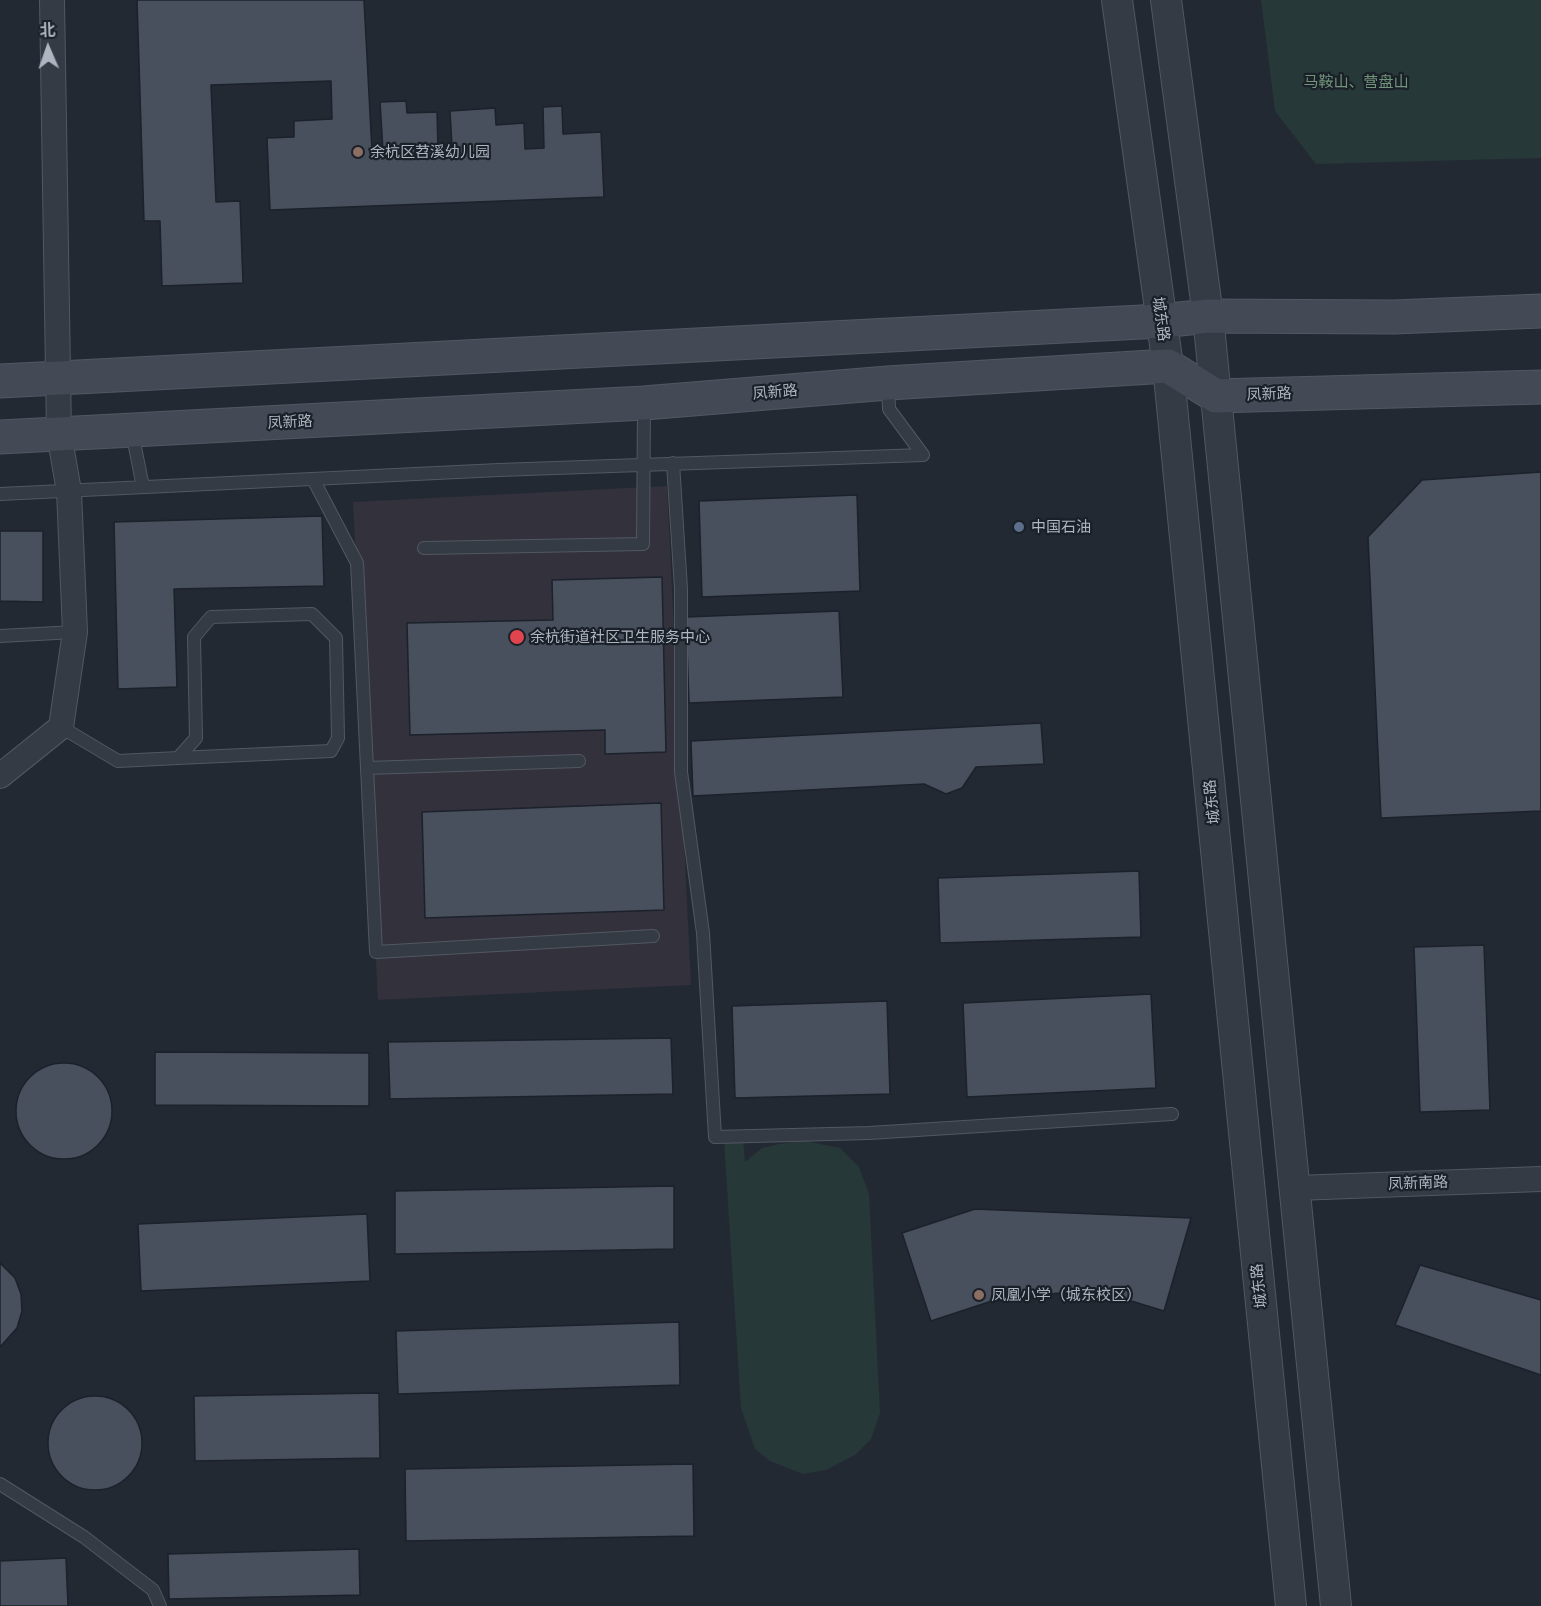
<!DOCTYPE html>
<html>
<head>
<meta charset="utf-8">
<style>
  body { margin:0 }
  #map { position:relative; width:1541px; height:1606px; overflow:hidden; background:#222933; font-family:Lato,"Noto Sans SC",sans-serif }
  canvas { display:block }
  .north { position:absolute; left:18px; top:18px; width:60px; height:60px; -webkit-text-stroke:4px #1a2028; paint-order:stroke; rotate:358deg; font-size:16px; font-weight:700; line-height:24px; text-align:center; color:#afb5c1 }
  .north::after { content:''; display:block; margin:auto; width:21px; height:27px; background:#afb5c1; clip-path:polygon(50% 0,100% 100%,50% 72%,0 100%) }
</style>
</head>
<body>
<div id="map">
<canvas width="1541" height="1606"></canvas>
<div class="north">北</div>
</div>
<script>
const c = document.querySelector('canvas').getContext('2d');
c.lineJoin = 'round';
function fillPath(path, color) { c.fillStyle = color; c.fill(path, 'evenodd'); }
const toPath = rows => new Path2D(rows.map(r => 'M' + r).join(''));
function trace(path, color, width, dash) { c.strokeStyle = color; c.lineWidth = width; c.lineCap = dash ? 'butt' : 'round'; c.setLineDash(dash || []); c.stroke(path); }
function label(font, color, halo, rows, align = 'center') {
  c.font = font + ' Lato,"Noto Sans SC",sans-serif'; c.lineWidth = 4.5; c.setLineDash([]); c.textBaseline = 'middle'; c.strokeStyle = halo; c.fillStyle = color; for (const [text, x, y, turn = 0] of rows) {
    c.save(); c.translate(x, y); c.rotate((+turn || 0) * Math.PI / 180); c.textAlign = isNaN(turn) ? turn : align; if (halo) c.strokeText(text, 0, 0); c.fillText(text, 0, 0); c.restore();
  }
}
const medical = toPath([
  [667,486,691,985,378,1000,353,502]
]);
const green = toPath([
  [1261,0,1541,0,1541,158,1316,164,1275,111],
  [724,1140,743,1140,745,1162,762,1148,779,1144,805,1141,840,1148,859,1167,869,1194,880,1413,871,1439,855,1455,826,1470,803,1474,770,1461,755,1449,741,1408]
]);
const building = toPath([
  [137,0,364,0,372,151,383,151,380,102,406,101,407,113,437,112,438,147,452,146,450,111,495,108,496,125,524,123,525,149,544,148,543,107,562,106,563,134,601,132,604,197,270,210,267,138,294,137,294,121,332,119,331,81,211,85,216,202,240,201,243,283,162,286,160,221,144,221,137,0],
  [1541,472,1541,811,1381,818,1368,537,1422,480,1541,472],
  [857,495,860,591,702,597,699,501,857,495],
  [322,516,324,586,174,589,177,687,118,689,114,522,322,516],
  [0,531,43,531,43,602,0,601,0,531],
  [662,577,666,752,605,754,605,730,410,735,407,623,553,620,552,580,662,577],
  [839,611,843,697,689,703,686,617,839,611],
  [1041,723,1044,764,976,767,962,788,946,794,924,784,693,796,691,741,1041,723],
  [661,803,664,910,425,918,422,812,661,803],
  [1139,871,1141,937,940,943,938,878,1139,871],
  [1484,945,1490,1110,1420,1112,1414,947,1484,945],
  [1151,994,1156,1088,967,1097,963,1003,1151,994],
  [887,1001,890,1094,735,1098,732,1006,887,1001],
  [671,1038,673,1094,390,1099,388,1042,671,1038],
  [155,1052,369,1053,369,1106,155,1105,155,1052],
  '16 1111a48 48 0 1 1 96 0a48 48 0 1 1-96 0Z',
  [674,1186,674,1249,395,1254,395,1191,674,1186],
  [975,1209,1191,1218,1164,1311,1095,1290,1001,1298,931,1321,902,1233,975,1209],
  [367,1214,370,1281,141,1291,138,1224,367,1214],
  [0,1263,15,1278,21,1294,22,1311,17,1328,0,1347,0,1263],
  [1420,1265,1541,1300,1541,1375,1395,1325,1420,1265],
  [679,1322,680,1385,398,1394,396,1331,679,1322],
  [379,1393,380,1458,195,1461,194,1396,379,1393],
  '48 1443a47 47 0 1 1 94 0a47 47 0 1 1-94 0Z',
  [693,1464,694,1536,406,1541,405,1469,693,1464],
  [359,1549,360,1595,169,1599,168,1554,359,1549],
  [66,1558,68,1606,0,1606,0,1561,66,1558]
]);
const service = toPath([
  [888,383,889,409,923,455],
  [132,432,143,487],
  [673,463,681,589,681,772,703,933,715,1137,869,1133,1172,1114],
  [313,479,357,563,376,952,653,936],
  [0,494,499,470,923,455],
  [424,548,643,544,644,405],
  [0,636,75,632],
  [61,727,118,761,178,758,331,751,338,738,336,638,312,614,211,617,194,637,196,738,178,758],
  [367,768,579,761],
  [0,1484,84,1537,153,1590,160,1606]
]);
const minor = toPath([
  [0,776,61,727,75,632,69,491,59,434,52,0],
  [1296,1188,1541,1179]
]);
const tertiary = toPath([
  [1117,0,1168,366,1291,1606],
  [1166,0,1208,316,1336,1606]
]);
const secondary = toPath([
  [0,381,1161,321,1208,316,1394,317,1541,311],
  [0,437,644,403,888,383,1168,366,1216,396,1541,387]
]);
const markers = [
  [358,152,6,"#8d6e63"],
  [1019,527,6,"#5c6f8a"],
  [517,637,8,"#e0444e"],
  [979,1295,6,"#8d6e63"]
];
const parkNames = [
  ["马鞍山、营盘山",1356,82]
];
const poiNames = [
  ["余杭区苕溪幼儿园",370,152],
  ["中国石油",1031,527],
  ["余杭街道社区卫生服务中心",530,637],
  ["凤凰小学（城东校区）",991,1295]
];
const streetNames = [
  ["城东路",1161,319,82],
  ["凤新路",775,392,-5],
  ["凤新路",1269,394,-2],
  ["凤新路",290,422,-3],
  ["城东路",1212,802,-96],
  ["凤新南路",1418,1183,-2],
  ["城东路",1259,1286,-96]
];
fillPath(medical, '#32313c');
fillPath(green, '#273838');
fillPath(building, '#48505d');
trace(building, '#1c222b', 1.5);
trace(service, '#525862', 14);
trace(minor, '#525862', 26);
trace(tertiary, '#525862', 32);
trace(secondary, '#525862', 35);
trace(service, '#353b44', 12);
trace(minor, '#353b44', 24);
trace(tertiary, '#353b44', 30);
trace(secondary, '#434a56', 33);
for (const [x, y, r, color] of markers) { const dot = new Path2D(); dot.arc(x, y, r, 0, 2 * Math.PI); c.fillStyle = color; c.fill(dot); trace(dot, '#1a2028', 2); }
label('15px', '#71947a', '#1a2028', parkNames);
label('15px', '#afb5c1', '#1a2028', poiNames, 'left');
label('15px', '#afb5c1', '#1a2028', streetNames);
</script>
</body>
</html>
